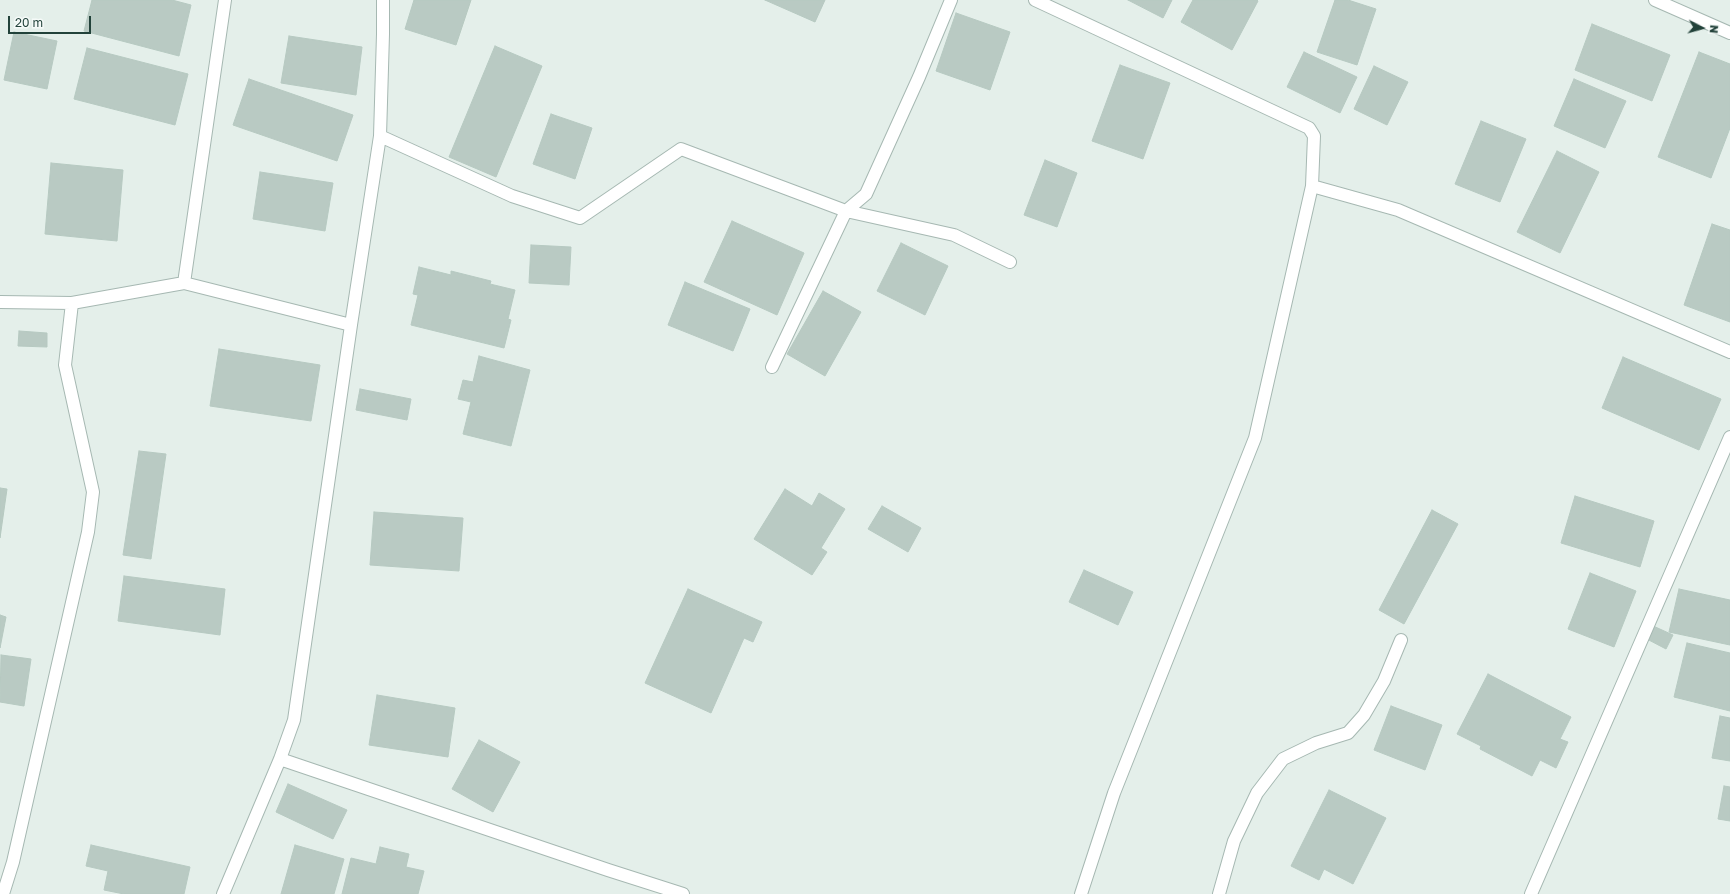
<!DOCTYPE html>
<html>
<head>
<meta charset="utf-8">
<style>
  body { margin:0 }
  #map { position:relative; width:1730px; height:894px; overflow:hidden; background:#e4efea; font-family:"Golos Text",sans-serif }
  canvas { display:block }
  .north { position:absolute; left:1682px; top:8px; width:40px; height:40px; -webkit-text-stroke:3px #f5faf8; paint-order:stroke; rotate:96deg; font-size:11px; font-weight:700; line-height:16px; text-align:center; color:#22423a }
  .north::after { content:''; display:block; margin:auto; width:14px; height:18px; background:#22423a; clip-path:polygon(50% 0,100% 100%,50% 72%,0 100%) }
  .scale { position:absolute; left:8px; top:16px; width:83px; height:18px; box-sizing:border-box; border:2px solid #22423a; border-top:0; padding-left:5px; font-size:12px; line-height:14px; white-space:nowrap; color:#22423a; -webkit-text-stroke:3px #f5faf8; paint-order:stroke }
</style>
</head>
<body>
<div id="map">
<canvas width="1730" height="894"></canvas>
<div class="north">N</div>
<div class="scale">20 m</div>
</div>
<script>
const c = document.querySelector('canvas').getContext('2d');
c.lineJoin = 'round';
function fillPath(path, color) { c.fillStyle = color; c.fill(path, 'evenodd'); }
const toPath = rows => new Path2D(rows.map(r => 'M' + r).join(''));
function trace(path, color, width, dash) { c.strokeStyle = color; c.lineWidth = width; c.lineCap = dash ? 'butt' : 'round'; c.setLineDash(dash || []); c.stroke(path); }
const building = toPath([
  [92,0,172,0,191,5,179,56,84,31,92,0],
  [414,0,471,0,456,45,405,29,414,0],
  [765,0,825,0,815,22,765,0],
  [1128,0,1172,0,1163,18,1128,0],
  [1193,0,1257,0,1258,1,1232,50,1181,22,1193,0],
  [1335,0,1348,0,1376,9,1357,65,1317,52,1335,0],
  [956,13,1010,32,990,90,936,71,956,13],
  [1592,24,1670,55,1652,101,1575,70,1592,24],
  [14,32,57,41,47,89,4,80,14,32],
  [289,36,362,47,356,95,281,83,289,36],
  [495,46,542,66,496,177,449,157,495,46],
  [87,48,188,74,175,125,74,99,87,48],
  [1304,52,1357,77,1340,113,1287,87,1304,52],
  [1699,52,1730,64,1730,128,1711,178,1658,157,1699,52],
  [1120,65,1170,83,1143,159,1092,141,1120,65],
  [1374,66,1408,82,1387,125,1354,109,1374,66],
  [249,79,353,115,337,161,233,125,249,79],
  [1574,79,1626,101,1605,148,1554,126,1574,79],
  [551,114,592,128,575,179,533,164,551,114],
  [1481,121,1526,139,1500,202,1455,184,1481,121],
  [1557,151,1599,172,1560,253,1517,232,1557,151],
  [1045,160,1077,173,1057,227,1024,215,1045,160],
  [51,163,123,170,117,241,45,234,51,163],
  [260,172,333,183,325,231,253,219,260,172],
  [732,221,804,253,777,315,704,282,732,221],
  [1712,224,1730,230,1730,322,1684,305,1712,224],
  [901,243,948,266,925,315,877,291,901,243],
  [531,245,571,247,569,285,529,283,531,245],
  [419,267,451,275,451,271,491,281,490,284,515,290,508,319,511,320,504,348,411,325,418,295,413,294,419,267],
  [685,282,750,309,733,351,668,325,685,282],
  [823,291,861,312,825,376,787,354,823,291],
  [19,331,47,333,47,347,18,346,19,331],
  [219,349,320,365,311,421,210,406,219,349],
  [479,356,530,370,511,446,463,434,471,402,458,399,463,380,473,382,479,356],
  [1623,357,1721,399,1699,450,1602,408,1623,357],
  [360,389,411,399,407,420,356,410,360,389],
  [139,451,166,454,151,559,123,555,139,451],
  [0,488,7,489,0,538,0,488],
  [785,489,812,506,819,493,845,509,821,548,827,552,812,575,754,539,785,489],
  [1575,496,1654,521,1640,567,1561,543,1575,496],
  [882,506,921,528,908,552,868,529,882,506],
  [1432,510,1458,524,1404,624,1379,610,1432,510],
  [374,512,463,518,459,571,370,565,374,512],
  [1084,570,1133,592,1118,625,1069,602,1084,570],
  [1590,573,1636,591,1614,647,1568,629,1590,573],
  [124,576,225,589,220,635,118,621,124,576],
  [688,589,762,622,753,642,744,638,711,713,645,683,688,589],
  [1679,589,1730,600,1730,645,1669,632,1679,589],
  [0,615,6,617,0,648,0,615],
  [1651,625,1673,635,1666,649,1645,638,1651,625],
  [1687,643,1730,653,1730,711,1674,697,1687,643],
  [1,655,31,659,24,706,0,702,1,655],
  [1488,674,1571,717,1560,739,1568,742,1556,768,1540,760,1532,776,1480,749,1481,746,1457,734,1488,674],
  [377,695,455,708,448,757,369,745,377,695],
  [1391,706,1442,725,1425,770,1374,750,1391,706],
  [1720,716,1730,718,1730,761,1712,758,1720,716],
  [479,740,520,762,493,812,452,789,479,740],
  [288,784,347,810,333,839,276,812,288,784],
  [1724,786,1730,787,1730,821,1718,819,1724,786],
  [1329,790,1386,818,1353,884,1324,869,1319,880,1291,866,1329,790],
  [91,845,190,867,184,894,124,894,104,890,108,871,86,866,91,845],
  [295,845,344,859,334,894,281,894,295,845],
  [380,847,409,854,406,867,424,871,418,894,342,894,351,858,376,864,380,847]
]);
const street = toPath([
  [1035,0,1309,128,1314,136,1312,186,1255,438,1114,793,1081,894],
  [1655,0,1730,33],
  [380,136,512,196,580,218,681,149,846,211,954,235,1010,262],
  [1312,186,1398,210,1730,352],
  [184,283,225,0],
  [0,302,72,303,184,283,351,325],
  [772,367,846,211,866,194,919,77,951,0],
  [280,759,608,870,683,894],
  [3,894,13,862,88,532,93,492,65,365,72,303],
  [223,894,280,759,294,720,351,325,380,136,383,34,383,0],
  [1219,894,1234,841,1257,793,1283,759,1316,743,1348,733,1364,715,1384,681,1401,640],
  [1531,894,1730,437]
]);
fillPath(building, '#b9cac3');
trace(building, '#b6c9c1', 1);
trace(street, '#a6b8b2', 14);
trace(street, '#fff', 12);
</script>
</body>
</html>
